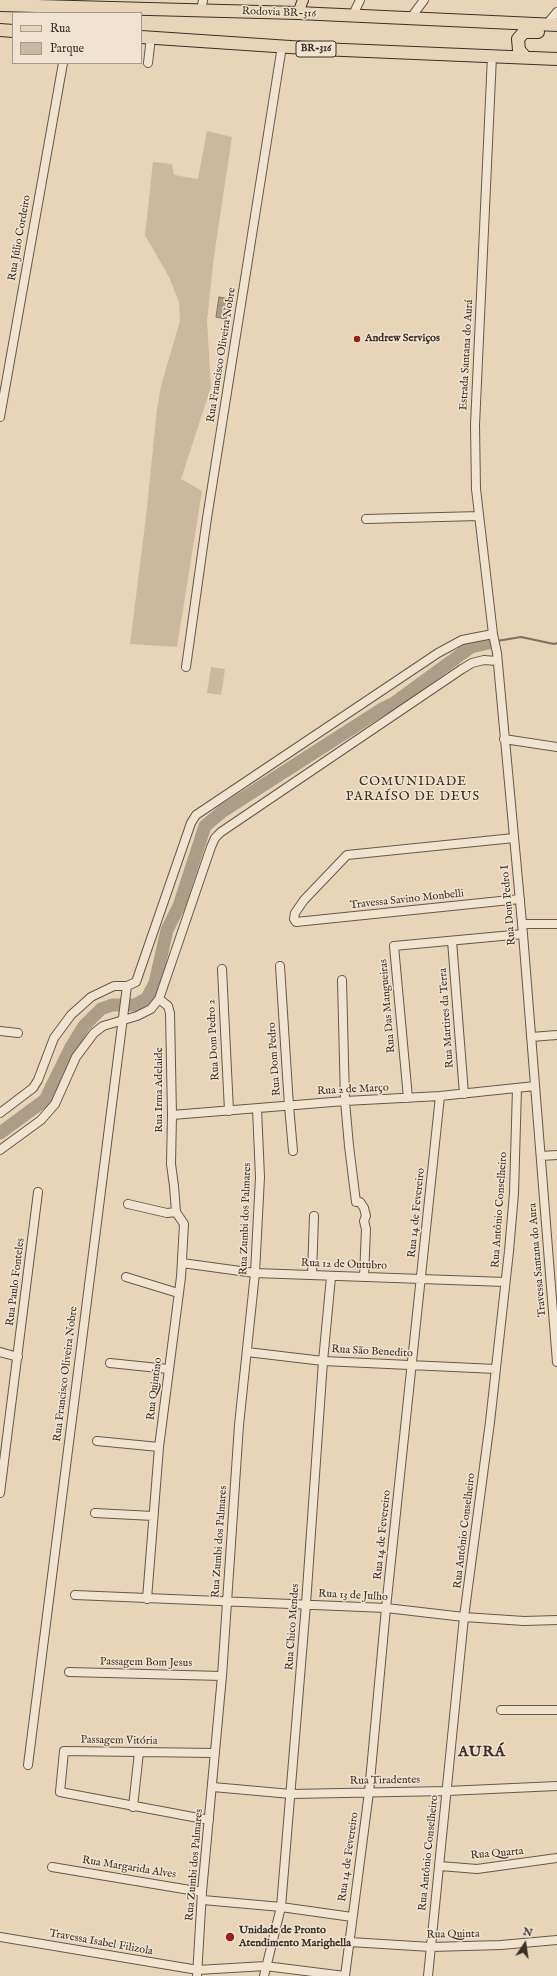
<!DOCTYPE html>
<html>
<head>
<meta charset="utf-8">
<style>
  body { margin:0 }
  #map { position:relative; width:557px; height:1976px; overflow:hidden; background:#e8d5b7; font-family:"IM FELL English",serif }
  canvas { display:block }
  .legend { position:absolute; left:12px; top:12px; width:130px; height:52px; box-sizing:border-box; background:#f0e4d0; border:1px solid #a79c8c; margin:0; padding:5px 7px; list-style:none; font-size:12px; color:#393027 }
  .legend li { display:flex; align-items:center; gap:8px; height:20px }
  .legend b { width:20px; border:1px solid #a79c8c }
  .north { position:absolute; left:505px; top:1924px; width:40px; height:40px; -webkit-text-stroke:3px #f0e4d0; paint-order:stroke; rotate:13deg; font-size:11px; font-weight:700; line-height:16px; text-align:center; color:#393027 }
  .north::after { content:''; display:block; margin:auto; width:14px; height:18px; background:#393027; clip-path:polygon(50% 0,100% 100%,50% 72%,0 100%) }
</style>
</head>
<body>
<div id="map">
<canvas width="557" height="1976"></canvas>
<ul class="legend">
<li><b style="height:5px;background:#e8d5b7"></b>Rua</li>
<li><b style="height:11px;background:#cab99f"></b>Parque</li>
</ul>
<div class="north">N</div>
</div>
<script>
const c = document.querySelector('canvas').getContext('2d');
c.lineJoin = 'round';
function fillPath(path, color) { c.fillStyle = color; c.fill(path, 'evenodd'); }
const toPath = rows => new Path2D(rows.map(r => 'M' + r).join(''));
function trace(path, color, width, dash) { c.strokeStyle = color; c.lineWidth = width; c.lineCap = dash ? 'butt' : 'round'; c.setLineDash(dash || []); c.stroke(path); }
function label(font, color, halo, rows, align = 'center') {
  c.font = font + ' "IM FELL English",serif'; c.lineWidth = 3; c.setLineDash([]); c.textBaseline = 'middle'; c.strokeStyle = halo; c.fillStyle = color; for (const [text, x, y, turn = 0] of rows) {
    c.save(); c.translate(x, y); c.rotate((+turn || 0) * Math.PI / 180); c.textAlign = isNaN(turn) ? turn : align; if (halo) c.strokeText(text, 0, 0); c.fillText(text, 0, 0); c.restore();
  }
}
const green = toPath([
  [207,131,232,137,214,256,207,321,211,387,181,479,202,491,177,647,130,644,146,517,157,409,161,386,180,321,179,302,169,277,145,235,153,162,172,164,174,175,198,179],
  [211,667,225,669,221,695,207,693]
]);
const water = toPath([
  [219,297,229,299,226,319,216,317,219,297]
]);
const stream = toPath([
  [497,641,521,637,554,644,557,643]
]);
const river = toPath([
  [0,1133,45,1100,70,1049,84,1026,101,1009,112,1005,135,1005,147,998,155,983,167,930,179,906,205,826,223,811,382,709,394,703,471,647,493,642]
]);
const minor = toPath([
  [201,11,203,0],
  [352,17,360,0],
  [410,19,424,0],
  [546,25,557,12],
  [492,56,475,425,476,489,493,634,497,653,523,934,557,1362],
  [148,63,151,37],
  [0,417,63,63],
  [366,519,479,516],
  [186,667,207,518,282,46],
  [504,739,557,747],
  [514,838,347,855,304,900,295,913,294,919,296,922,520,899],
  [522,924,557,924],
  [452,941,464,1094],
  [280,966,289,1106,293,1151],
  [222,969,229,1111],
  [342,980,345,1101,349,1146,356,1202,360,1202,364,1208,366,1216,364,1221,366,1229,364,1277],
  [0,1031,18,1033],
  [531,1037,557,1035],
  [408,1098,394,946,523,934],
  [0,1113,33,1088,38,1080,54,1038,71,1015,91,997,114,986,127,986,136,982,191,823,196,815,438,653,462,640,493,634],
  [172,1115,345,1101,440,1096,535,1086],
  [0,1150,41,1120,55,1104,76,1057,94,1033,103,1026,137,1016,151,1009,159,999,211,847,215,838,221,832,462,669,472,663,484,660,497,661],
  [541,1156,557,1155],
  [128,1204,167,1213,176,1212],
  [182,1263,255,1273,505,1282],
  [312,1275,314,1216],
  [126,1277,178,1293],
  [0,1352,18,1357],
  [247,1352,323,1361,496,1369],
  [110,1363,168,1369],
  [97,1441,159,1447],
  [0,1493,38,1192],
  [95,1513,153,1516],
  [75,1595,386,1608,464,1617,524,1621,557,1620],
  [147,1599,159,1447,181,1277,184,1224,176,1212,174,1186,171,1164,172,1115,170,1013,168,1006,159,999],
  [69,1672,222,1676],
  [501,1710,557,1710],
  [28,1765,127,986],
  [213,1787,291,1794,447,1791,557,1786],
  [133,1807,139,1752],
  [209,1820,60,1792,64,1751,215,1753],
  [440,1866,477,1869,557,1858],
  [52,1867,202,1892],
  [203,1900,281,1907,352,1917],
  [0,1937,198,1970,265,1966,345,1976],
  [350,1942,431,1947,501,1945,557,1940],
  [197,1976,202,1892,222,1676,239,1425,255,1273,260,1177,257,1109],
  [264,1976,281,1907,306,1604,323,1361,331,1277],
  [345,1976,369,1792,386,1608,440,1096],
  [428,1976,464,1617,490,1422,509,1251,514,1193,517,1088]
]);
const major = toPath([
  [298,13,303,0]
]);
const highway = toPath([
  [0,5,298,13,557,25],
  [0,30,13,31],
  [141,37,320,49,557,59],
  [525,57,519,50,518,39,524,32,538,32]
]);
const markers = [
  [357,339,4,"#8f2418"],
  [230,1937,5,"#8f2418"]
];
const shields = [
  [316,49,40]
];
const shieldNames = [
  ["BR-316",316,49]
];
const streetNames = [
  ["Rodovia BR-316",279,13,2],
  ["Rua Júlio Cordeiro",20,238,-80],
  ["Rua Francisco Oliveira Nobre",222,355,-81],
  ["Estrada Santana do Aurá",467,355,-87],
  ["Travessa Savino Monbelli",407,900,-6],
  ["Rua Dom Pedro I",509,905,-95],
  ["Rua Das Mangueiras",388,1006,-95],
  ["Rua Martires da Terra",447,1018,-94],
  ["Rua Dom Pedro 2",214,1040,-93],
  ["Rua Dom Pedro",275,1059,-94],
  ["Rua Irma Adelaide",160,1090,-90],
  ["Rua 2 de Março",353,1090,-3],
  ["Rua Antônio Conselheiro",500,1210,-86],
  ["Rua 14 de Fevereiro",417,1213,-84],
  ["Rua Zumbi dos Palmares",246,1219,-88],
  ["Travessa Santana do Aura",538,1260,-95],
  ["Rua 12 de Outubro",344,1265,2],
  ["Rua Paulo Fonteles",16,1282,-83],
  ["Rua São Benedito",372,1352,3],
  ["Rua Francisco Oliveira Nobre",66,1374,-83],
  ["Rua Quintino",155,1389,-83],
  ["Rua Antônio Conselheiro",465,1531,-83],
  ["Rua 14 de Fevereiro",383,1535,-84],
  ["Rua Zumbi dos Palmares",220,1542,-86],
  ["Rua 13 de Julho",353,1596,3],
  ["Rua Chico Mendes",293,1627,-86],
  ["Passagem Bom Jesus",146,1663,1],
  ["Passagem Vitória",119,1741,1],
  ["Rua Tiradentes",385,1781,-1],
  ["Rua Antônio Conselheiro",429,1853,-84],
  ["Rua Quarta",497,1854,-5],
  ["Rua 14 de Fevereiro",349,1857,-82],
  ["Rua Zumbi dos Palmares",195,1865,-85],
  ["Rua Margarida Alves",129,1868,9],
  ["Rua Quinta",453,1935,-1],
  ["Travessa Isabel Filizola",101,1943,10]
];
const poiNames = [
  ["Andrew Serviços",365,339],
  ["Unidade de Pronto",239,1931],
  ["Atendimento Marighella",239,1944]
];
const quarterNames = [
  ["COMUNIDADE",413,782],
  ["PARAÍSO DE DEUS",413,797]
];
const districtNames = [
  ["AURÁ",482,1753]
];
fillPath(green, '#cab99f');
fillPath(water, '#ac9d86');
trace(water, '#7e7160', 1);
trace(stream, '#7e7160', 2);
trace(river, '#ac9d86', 13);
trace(minor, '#65594b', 10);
trace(major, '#393027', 12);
trace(highway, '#393027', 14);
trace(minor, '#f0e4d0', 8);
trace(major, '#e8d5b7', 10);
trace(highway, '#e8d5b7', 12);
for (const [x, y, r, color] of markers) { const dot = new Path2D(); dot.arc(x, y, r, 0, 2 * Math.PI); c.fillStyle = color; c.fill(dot); trace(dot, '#f0e4d0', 1.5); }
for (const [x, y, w] of shields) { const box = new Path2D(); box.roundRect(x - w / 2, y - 8, w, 16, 3); c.fillStyle = '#f0e4d0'; c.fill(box); trace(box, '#393027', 1); }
label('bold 10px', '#393027', null, shieldNames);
label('11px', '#393027', '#f0e4d0', streetNames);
label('bold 11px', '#393027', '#f0e4d0', poiNames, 'left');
c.letterSpacing = '1px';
label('13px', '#393027', '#f0e4d0', quarterNames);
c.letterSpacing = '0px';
c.letterSpacing = '1px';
label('bold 15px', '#393027', '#f0e4d0', districtNames);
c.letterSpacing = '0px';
</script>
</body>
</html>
